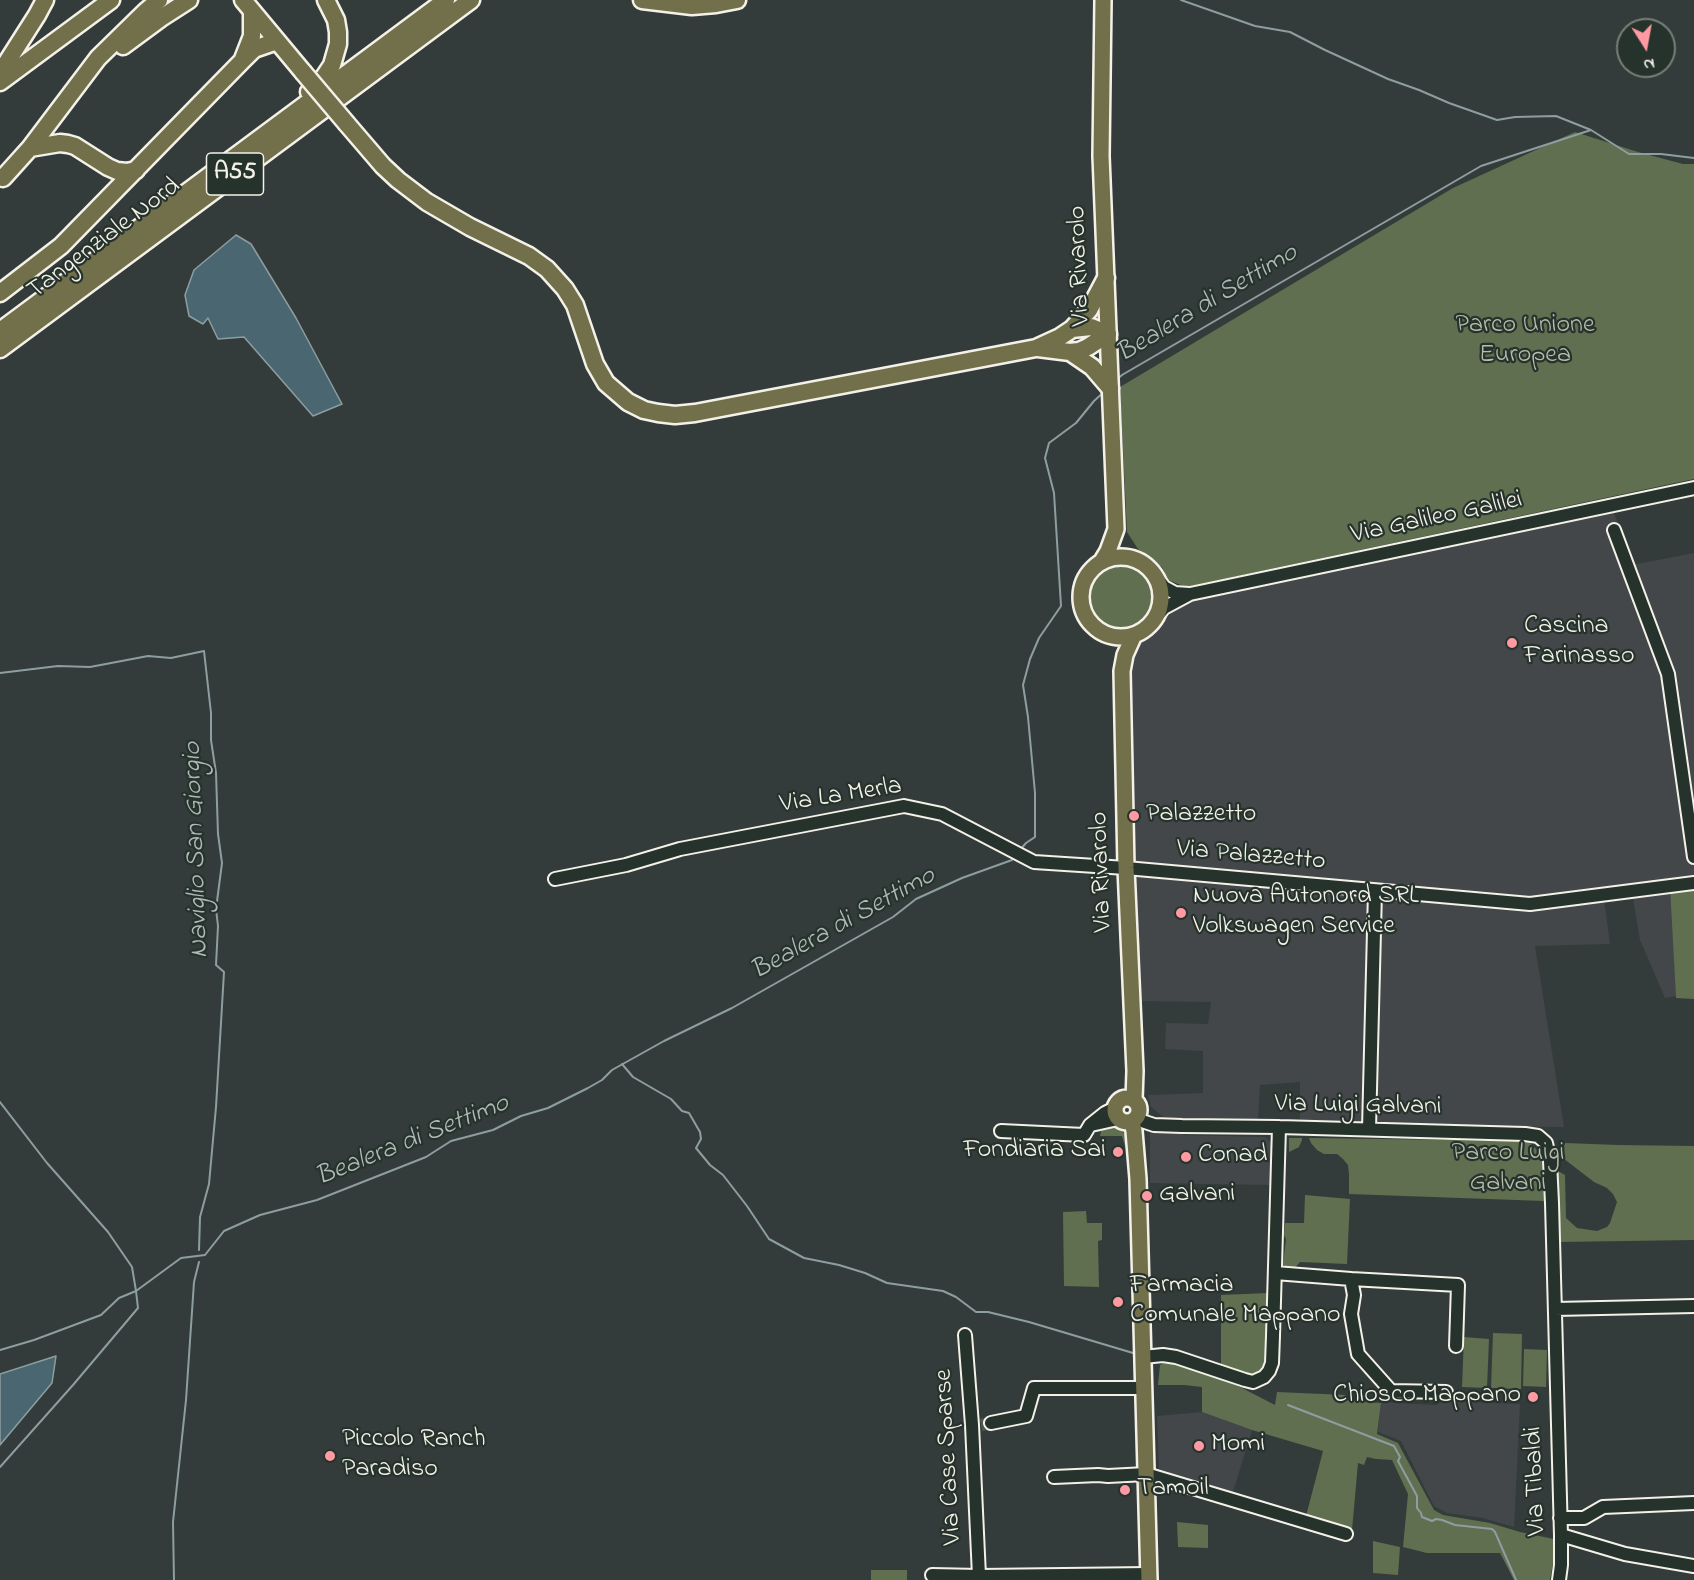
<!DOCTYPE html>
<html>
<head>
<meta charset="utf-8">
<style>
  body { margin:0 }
  #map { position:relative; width:1694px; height:1580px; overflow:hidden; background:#333c3a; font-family:"Indie Flower",sans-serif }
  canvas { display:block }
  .north { position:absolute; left:1616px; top:18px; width:60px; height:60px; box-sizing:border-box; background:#26332d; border:2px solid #787f78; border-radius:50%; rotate:169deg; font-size:16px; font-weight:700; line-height:24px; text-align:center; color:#f4f1e8 }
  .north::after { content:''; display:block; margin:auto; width:21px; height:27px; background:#ff9aa2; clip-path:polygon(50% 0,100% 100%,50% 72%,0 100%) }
</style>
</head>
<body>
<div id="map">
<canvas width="1694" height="1580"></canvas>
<div class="north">N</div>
</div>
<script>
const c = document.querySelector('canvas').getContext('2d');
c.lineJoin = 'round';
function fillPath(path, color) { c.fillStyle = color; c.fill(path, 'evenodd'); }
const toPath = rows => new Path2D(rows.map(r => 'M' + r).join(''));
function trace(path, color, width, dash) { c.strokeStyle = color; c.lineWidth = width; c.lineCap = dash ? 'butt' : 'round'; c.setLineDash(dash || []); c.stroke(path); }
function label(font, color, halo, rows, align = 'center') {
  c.font = font + ' "Indie Flower",sans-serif'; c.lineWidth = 4.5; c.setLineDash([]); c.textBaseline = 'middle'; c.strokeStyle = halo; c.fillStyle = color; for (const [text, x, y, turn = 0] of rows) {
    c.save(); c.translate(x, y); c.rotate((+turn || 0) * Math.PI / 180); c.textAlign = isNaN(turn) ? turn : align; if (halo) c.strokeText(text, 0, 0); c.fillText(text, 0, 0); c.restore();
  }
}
const built = toPath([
  [1613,510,1632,565,1694,553,1694,885,1670,888,1676,996,1665,998,1640,940,1633,899,1604,899,1610,944,1535,946,1564,1127,1300,1124,1300,1082,1260,1085,1258,1124,1186,1123,1162,1116,1151,1107,1148,1095,1203,1093,1203,1051,1165,1049,1166,1023,1208,1024,1211,1002,1136,1001,1125,664,1133,644,1158,622,1192,601],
  [1150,1132,1183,1132,1183,1135,1265,1137,1273,1144,1271,1185,1150,1183],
  [1443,1401,1520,1404,1514,1527,1483,1518,1447,1513,1434,1506,1401,1441,1378,1432,1381,1402,1436,1405],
  [1202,1412,1252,1430,1232,1495,1159,1473,1157,1416]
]);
const green = toPath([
  [1575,132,1638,152,1683,164,1694,164,1694,479,1186,587,1168,580,1162,567,1138,549,1127,532,1120,387,1453,188],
  '1087 597a34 34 0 1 1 68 0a34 34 0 1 1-68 0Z',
  [1694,885,1694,999,1676,998,1670,888],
  [1109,1126,1119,1129,1125,1134,1130,1149,1126,1150,1122,1136,1100,1136,1102,1127],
  [1289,1138,1302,1138,1302,1140,1299,1147,1289,1152],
  [1309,1138,1528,1141,1542,1155,1544,1201,1349,1194,1349,1174,1348,1165,1343,1159,1337,1154,1324,1154,1317,1150,1311,1143],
  [1565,1143,1618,1145,1694,1146,1694,1240,1557,1242,1556,1170,1565,1175,1566,1218,1577,1228,1597,1231,1607,1227,1610,1223,1617,1202,1613,1194,1607,1188,1594,1182,1559,1155],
  [1305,1195,1350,1199,1347,1264,1300,1262,1293,1270,1283,1265,1286,1239,1284,1235,1285,1223,1304,1223],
  [1086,1211,1087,1223,1102,1223,1102,1240,1098,1241,1099,1287,1064,1286,1063,1212],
  [1268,1293,1267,1359,1264,1369,1260,1374,1251,1376,1221,1366,1221,1295],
  [1493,1333,1522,1334,1521,1389,1491,1388],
  [1464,1337,1489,1339,1487,1388,1462,1387],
  [1524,1349,1547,1350,1546,1387,1523,1386],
  [1165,1362,1190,1368,1240,1387,1275,1405,1277,1392,1346,1395,1346,1399,1349,1401,1381,1403,1377,1434,1398,1443,1434,1510,1443,1515,1490,1523,1520,1532,1554,1539,1553,1563,1550,1580,1514,1580,1500,1553,1427,1553,1403,1547,1408,1494,1392,1460,1376,1459,1367,1457,1364,1465,1358,1463,1352,1530,1306,1516,1323,1451,1252,1430,1202,1412,1202,1387,1184,1385,1158,1385,1160,1365],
  [1177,1522,1208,1525,1208,1548,1178,1547],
  [1373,1541,1400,1547,1398,1575,1373,1573],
  [871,1570,907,1570,907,1580,871,1580]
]);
const water = toPath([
  [236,235,251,244,296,318,342,404,313,416,244,337,218,339,208,318,203,324,189,316,185,295,194,270,236,235],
  [56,1356,52,1383,0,1445,0,1374,56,1356]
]);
const stream = toPath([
  [1181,0,1255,26,1290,32,1325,50,1388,79,1419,90,1449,103,1497,120,1515,117,1556,116,1591,130,1629,154,1661,154,1694,158],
  [1115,381,1122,375,1481,166,1591,130],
  [0,673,58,666,90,667,148,656,171,658,204,651,211,713,211,740,216,773,218,834,222,863,216,909,218,926,216,965,224,972,216,1107,209,1184,200,1217,199,1250],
  [1020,850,1026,843,1035,837,1035,793,1028,717,1023,685,1030,659,1039,638,1061,606,1054,493,1045,458,1049,443,1076,423,1094,401,1105,391],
  [622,1064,633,1077,671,1099,682,1111,689,1113,700,1132,701,1139,696,1148,710,1165,723,1175,747,1206,769,1239,804,1258,839,1265,865,1273,887,1283,943,1291,956,1297,976,1312,988,1312,1029,1322,1133,1353],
  [0,1102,47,1163,108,1232,132,1267,136,1291,119,1298,101,1315,34,1340,0,1350],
  [1288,1405,1394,1446,1400,1457,1398,1461,1417,1496,1417,1508,1421,1513,1422,1517,1432,1521,1436,1519,1442,1520,1455,1525,1492,1529,1495,1532,1516,1580],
  [0,1467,73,1385,138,1308,136,1291,181,1258,205,1255,224,1231,260,1215,317,1200,426,1157,451,1141,493,1130,521,1116,548,1108,588,1088,602,1080,612,1070,664,1041,732,1008,893,917,916,899,962,878,1012,860,1014,857],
  [174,1580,173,1522,186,1400,194,1282,199,1262]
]);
const minorTunnel = toPath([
  [981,1425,991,1423]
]);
const minor = toPath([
  [1614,530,1668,674,1694,857],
  [1154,574,1164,587,1175,593,1189,594],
  [1154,620,1164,608,1190,594,1694,488],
  [555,879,626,865,680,849,904,806,942,814,1034,862,1126,868,1530,904,1694,883],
  [1136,1119,1154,1125,1182,1126,1279,1127,1525,1134,1538,1136,1546,1143,1550,1161,1552,1203,1561,1535,1561,1565,1559,1580],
  [1091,1125,1118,1119],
  [1369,1129,1375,891],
  [1001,1131,1084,1135,1090,1125,1105,1113,1115,1108],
  [1275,1273,1351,1279,1354,1295,1351,1314,1358,1354,1391,1391,1446,1392],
  [1351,1279,1458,1285,1456,1346],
  [1555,1309,1694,1306],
  [965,1335,972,1425,979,1576],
  [1143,1357,1163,1355,1176,1357,1245,1380,1253,1382,1264,1377,1269,1371,1272,1363,1273,1336,1279,1127],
  [991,1423,1026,1416,1034,1388,1143,1388],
  [1054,1477,1098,1475,1108,1476,1146,1474,1346,1534],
  [1560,1518,1584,1518,1603,1507,1694,1503],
  [1561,1535,1625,1554,1694,1566],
  [932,1575,979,1576,1149,1574]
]);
const major = toPath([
  '1081 597a40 40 0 1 1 80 0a40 40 0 1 1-80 0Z',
  [1102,561,1108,551,1116,529,1101,156,1103,0],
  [1134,635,1125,655,1122,671,1126,868,1135,1071,1134,1100],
  '1115 1110a12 12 0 1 1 24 0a12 12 0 1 1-24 0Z',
  [1132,1122,1134,1131,1138,1179,1149,1580]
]);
const highway = toPath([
  [243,0,303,72],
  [642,0,692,6,716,4,737,0],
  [123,46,161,18,189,0],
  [243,59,252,36,252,11],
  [0,73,37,15,45,0],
  [0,82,111,0],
  [309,92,324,77,332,65,338,44,338,32,336,20,326,0],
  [347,124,383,166,398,180,427,202,470,227,529,256,547,269,565,289,575,305,595,364,606,383,628,402,644,410,658,413,675,415,695,413,1036,348,1060,337,1072,329,1089,310,1106,278],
  [30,148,60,143,68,144,75,146,108,167,117,171,127,172,136,170],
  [3,178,30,148,98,58,146,11,159,0],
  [0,293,61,246,243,60,254,49,277,41],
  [0,331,446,0],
  [1038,348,1070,352,1079,351,1088,347,1108,334,1091,327,1072,329],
  [0,349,471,0],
  [1070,352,1092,367,1110,388]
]);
const highwayBridge = toPath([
  [303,72,347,124]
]);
const markers = [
  [1512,643,6,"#ff9aa2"],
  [1134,816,6,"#ff9aa2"],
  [1181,913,6,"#ff9aa2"],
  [1118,1152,6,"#ff9aa2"],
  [1186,1157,6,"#ff9aa2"],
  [1147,1196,6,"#ff9aa2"],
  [1118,1302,6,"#ff9aa2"],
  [1533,1397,6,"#ff9aa2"],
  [1199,1446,6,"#ff9aa2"],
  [330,1456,6,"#ff9aa2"],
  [1125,1490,6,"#ff9aa2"]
];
const shields = [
  [235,174,57]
];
const shieldNames = [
  ["A55",235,174]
];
const streetNames = [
  ["Tangenziale Nord",105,240,-37],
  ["Via Rivarolo",1081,266,-92],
  ["Via Galileo Galilei",1437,519,-12],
  ["Via La Merla",841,797,-9],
  ["Via Palazzetto",1251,857,5],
  ["Via Rivarolo",1103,872,-92],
  ["Via Luigi Galvani",1358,1107,1],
  ["Via Case Sparse",950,1457,-93],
  ["Via Tibaldi",1537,1481,-92]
];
const parkNames = [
  ["Parco Unione",1525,327],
  ["Europea",1525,357],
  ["Parco Luigi",1508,1155],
  ["Galvani",1508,1185]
];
const poiNames = [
  ["Cascina",1524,628],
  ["Farinasso",1524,658],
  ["Palazzetto",1146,816],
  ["Nuova Autonord SRL",1193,898],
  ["Volkswagen Service",1193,928],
  ["Fondiaria Sai",1106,1152,"right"],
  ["Conad",1198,1157],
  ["Galvani",1159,1196],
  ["Farmacia",1130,1287],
  ["Comunale Mappano",1130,1317],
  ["Chiosco Mappano",1521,1397,"right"],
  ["Piccolo Ranch",342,1441],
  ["Paradiso",342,1471],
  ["Momi",1211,1446],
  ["Tamoil",1137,1490]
];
const waterNames = [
  ["Bealera di Settimo",1208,305,-31],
  ["Naviglio San Giorgio",198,850,-92],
  ["Bealera di Settimo",844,925,-29],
  ["Bealera di Settimo",413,1142,-22]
];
fillPath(built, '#434749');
fillPath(green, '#606f50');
fillPath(water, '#4a6670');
trace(water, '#8e9ea0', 1.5);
trace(stream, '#8e9ea0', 2);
trace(minorTunnel, '#505754', 12, [12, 6]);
trace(minor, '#f4f1e8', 16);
trace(major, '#f4f1e8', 20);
trace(highway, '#f4f1e8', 21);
trace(minor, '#26332d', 12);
trace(major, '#71704a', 15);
trace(highway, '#71704a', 16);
trace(highwayBridge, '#f4f1e8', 21, []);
trace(highwayBridge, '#71704a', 16);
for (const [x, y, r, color] of markers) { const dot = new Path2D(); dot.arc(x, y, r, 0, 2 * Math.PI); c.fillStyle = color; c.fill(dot); trace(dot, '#26332d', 2); }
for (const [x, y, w] of shields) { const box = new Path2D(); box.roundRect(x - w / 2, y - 21, w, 42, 4.5); c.fillStyle = '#26332d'; c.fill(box); trace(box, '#f4f1e8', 1.5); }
label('bold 24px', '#f4f1e8', null, shieldNames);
label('26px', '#f4f1e8', '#26332d', streetNames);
label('26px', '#b9bdab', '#26332d', parkNames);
label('26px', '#f4f1e8', '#26332d', poiNames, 'left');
label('italic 27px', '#b0b9b8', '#26332d', waterNames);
</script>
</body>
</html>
